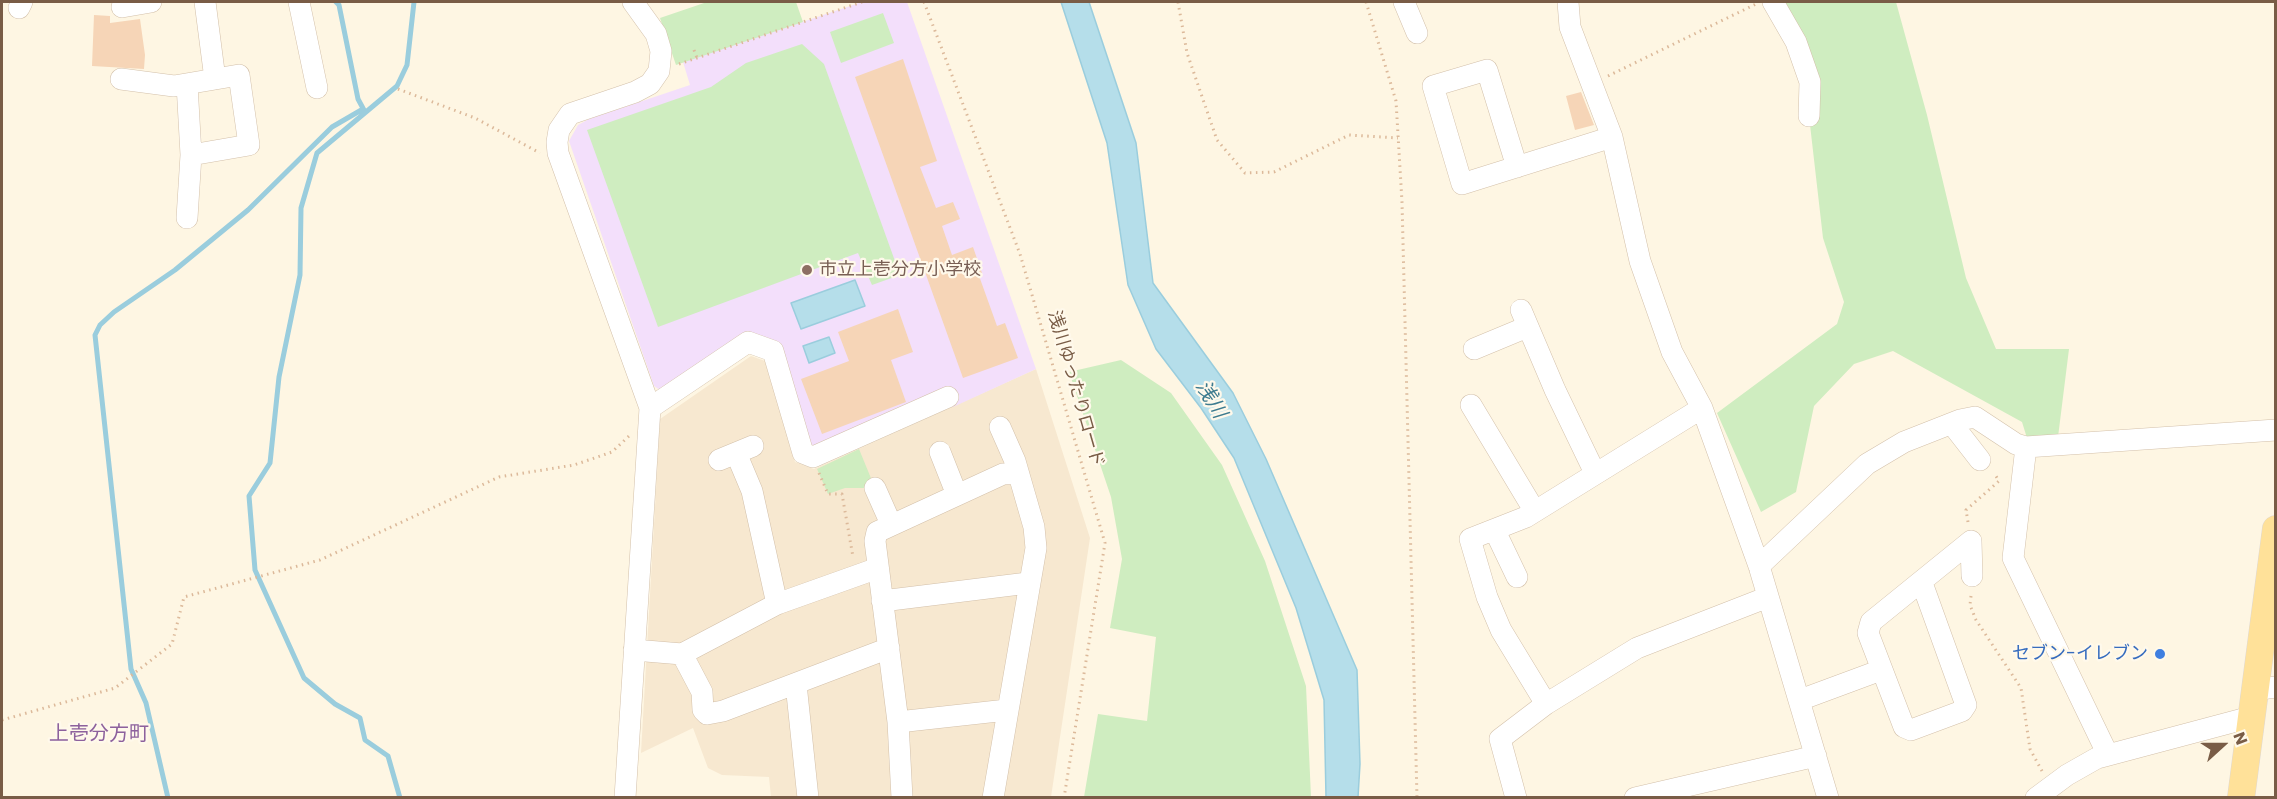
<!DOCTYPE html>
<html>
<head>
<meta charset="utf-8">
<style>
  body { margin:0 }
  #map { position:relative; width:2277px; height:799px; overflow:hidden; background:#fef6e3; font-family:Poppins,sans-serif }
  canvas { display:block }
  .frame { position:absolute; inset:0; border:3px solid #795c46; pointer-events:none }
  .north { position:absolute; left:2193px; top:715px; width:60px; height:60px; -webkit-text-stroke:4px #fff9eb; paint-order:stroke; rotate:69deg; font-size:16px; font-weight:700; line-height:24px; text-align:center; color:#795c46 }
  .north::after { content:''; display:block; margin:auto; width:21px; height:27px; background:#795c46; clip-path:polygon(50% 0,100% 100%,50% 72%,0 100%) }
</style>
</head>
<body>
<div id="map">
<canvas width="2277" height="799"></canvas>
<div class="frame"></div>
<div class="north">N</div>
</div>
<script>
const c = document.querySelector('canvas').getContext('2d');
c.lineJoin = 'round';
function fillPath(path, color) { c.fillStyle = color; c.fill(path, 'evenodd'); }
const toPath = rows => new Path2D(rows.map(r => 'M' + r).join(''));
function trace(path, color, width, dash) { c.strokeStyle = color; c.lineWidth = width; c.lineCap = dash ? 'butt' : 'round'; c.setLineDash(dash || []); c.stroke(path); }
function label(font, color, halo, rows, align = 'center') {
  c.font = font + ' Poppins,"Noto Sans JP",sans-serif'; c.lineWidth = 4.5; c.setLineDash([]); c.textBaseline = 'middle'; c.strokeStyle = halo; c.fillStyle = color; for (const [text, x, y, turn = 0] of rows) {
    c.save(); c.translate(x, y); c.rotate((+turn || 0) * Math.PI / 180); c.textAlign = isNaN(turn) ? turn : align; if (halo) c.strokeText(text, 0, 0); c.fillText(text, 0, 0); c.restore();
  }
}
const residential = toPath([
  [751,356,765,361,795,462,814,469,1036,369,1090,538,1051,797,771,797,769,777,722,775,708,768,693,728,641,753,660,419]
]);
const education = toPath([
  [862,2,907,2,1036,369,953,407,949,398,813,457,773,352,755,343,660,390,654,386,569,141,578,125,589,119,690,85,683,62]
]);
const green = toPath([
  [707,2,796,2,803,22,676,65,660,18],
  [1773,2,1896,2,1927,115,1966,278,1996,349,2069,349,2058,437,2027,438,2022,422,1893,351,1854,364,1814,406,1796,492,1761,512,1717,413,1837,324,1844,302,1823,238,1809,116,1810,82],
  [883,13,894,43,841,63,830,32],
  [802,44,824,64,900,275,872,285,858,253,658,327,587,130,711,87,746,63],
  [1121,360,1171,393,1222,465,1265,561,1306,686,1311,797,1084,797,1098,714,1147,721,1156,637,1110,628,1122,559,1111,497,1069,372],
  [859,449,875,488,845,488,828,494,817,469]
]);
const water = toPath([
  [1061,2,1089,2,1136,143,1153,283,1233,393,1266,459,1357,670,1360,764,1358,797,1326,797,1324,700,1296,608,1234,458,1201,408,1156,349,1128,285,1107,143,1061,2],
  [855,280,865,306,801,329,791,303,855,280],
  [829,337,835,353,809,363,803,346,829,337]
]);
const stream = toPath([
  [336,2,339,5,358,99,365,112],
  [168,798,146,703,131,669,95,335,100,325,114,312,175,270,248,210,332,127,363,109],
  [400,798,388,756,365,740,360,718,335,704,304,678,255,570,249,496,270,463,279,377,300,275,301,208,317,153,397,86,407,65,414,2]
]);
const building = toPath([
  [94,15,110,16,110,23,140,19,145,55,144,69,92,66],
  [903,59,937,161,920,167,936,208,953,202,960,219,942,226,952,255,973,247,982,273,978,273,997,326,1005,323,1018,358,963,378,855,77],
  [1581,92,1594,125,1575,130,1566,96],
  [898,309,913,352,891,360,906,402,822,434,801,379,849,361,838,332]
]);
const path = toPath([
  [924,2,1020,254,1105,543,1064,798],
  [1178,2,1187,53,1217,140,1245,173,1274,172,1349,135,1398,138],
  [1366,2,1396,101,1402,202,1417,798],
  [694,50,697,58],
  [679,64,862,2],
  [1608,76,1756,4],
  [398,89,475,118,540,153],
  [819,473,828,494,842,494,853,557],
  [1968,522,1966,510,1999,481,1994,473],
  [1971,596,1970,605,1976,620,2021,688,2030,749,2042,771],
  [2,720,115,688,172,644,184,597,320,560,499,477,574,465,612,452,629,436]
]);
const minor = toPath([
  [205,2,215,79],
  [299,2,317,88],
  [1404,2,1417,33],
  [1568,2,1570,27,1612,137,1640,261,1672,352,1702,408,1759,566,1828,798],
  [1773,2,1796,42,1810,82,1809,116],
  [122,7,151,2],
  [19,8,22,2],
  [121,79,174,86,239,75,249,145,191,155],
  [1517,167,1487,70,1433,86,1462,184,1612,137],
  [187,218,191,155,187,84],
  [1521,310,1555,390,1595,473],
  [1474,349,1527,327],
  [1471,405,1534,510],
  [650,408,748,342,773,351,803,453,813,457,948,397],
  [1952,424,1980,460],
  [2026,447,2013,558,2108,755],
  [940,452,957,495],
  [736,453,752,491,777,604],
  [719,460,753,446],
  [875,488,891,524],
  [1495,531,1517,577],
  [1971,541,1972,576],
  [1759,566,1867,464,1904,442,1960,420,1975,417,2016,444,2026,447,2276,430],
  [1922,583,1966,705,1962,711,1911,730,1904,727,1868,633,1871,622,1971,541],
  [882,601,1028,583],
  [634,650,682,654,777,604,878,568],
  [682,654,702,692,703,710,707,714,723,711,889,648],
  [796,684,808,798],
  [2253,690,2276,687],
  [1800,700,1881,670],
  [1546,704,1501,630,1487,597,1470,539,1526,517,1702,408],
  [898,722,1007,710],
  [625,798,650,408,558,153,557,142,559,130,570,114,635,92,650,84,659,71,661,51,656,34,633,2],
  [902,798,898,722,875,541,877,532,1003,474,1017,473],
  [993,798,1036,548,1034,527,1015,461,1000,427],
  [1516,798,1500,739,1546,704,1637,648,1768,597],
  [1635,798,1816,756],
  [2036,798,2067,775,2097,758,2251,717]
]);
const major = toPath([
  [2241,798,2276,529]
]);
const markers = [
  [807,270,6,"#8d6e63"],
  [2160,654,6,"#3f7fe0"]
];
const educationNames = [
  ["市立上壱分方小学校",819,270]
];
const streetNames = [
  ["浅川ゆったりロード",1075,389,74]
];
const shopNames = [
  ["セブン-イレブン",2148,654]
];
const waterNames = [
  ["浅川",1210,400,59]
];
const neighbourhoodNames = [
  ["上壱分方町",99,735]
];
fillPath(residential, '#f7e8d0');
fillPath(education, '#f3dffb');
fillPath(green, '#cfedc0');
fillPath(water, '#b5deea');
trace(water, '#9acddd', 1.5);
trace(stream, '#9acddd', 5);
fillPath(building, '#f6d5b7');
trace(minor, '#d3c0aa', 22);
trace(major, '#dfd8d3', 28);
trace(path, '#dcb99a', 3, [1.5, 4.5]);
trace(minor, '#fff', 21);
trace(major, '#ffe199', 27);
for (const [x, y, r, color] of markers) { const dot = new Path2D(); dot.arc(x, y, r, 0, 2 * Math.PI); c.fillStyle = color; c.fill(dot); trace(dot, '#fff9eb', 2); }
label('18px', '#785e54', '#fff9eb', educationNames, 'left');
label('18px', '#795c46', '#fff9eb', streetNames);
label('18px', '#366cbe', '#fff9eb', shopNames, 'right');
label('italic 20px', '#3d7b8f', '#fff9eb', waterNames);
label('20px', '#8d619d', '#fff9eb', neighbourhoodNames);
</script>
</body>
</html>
